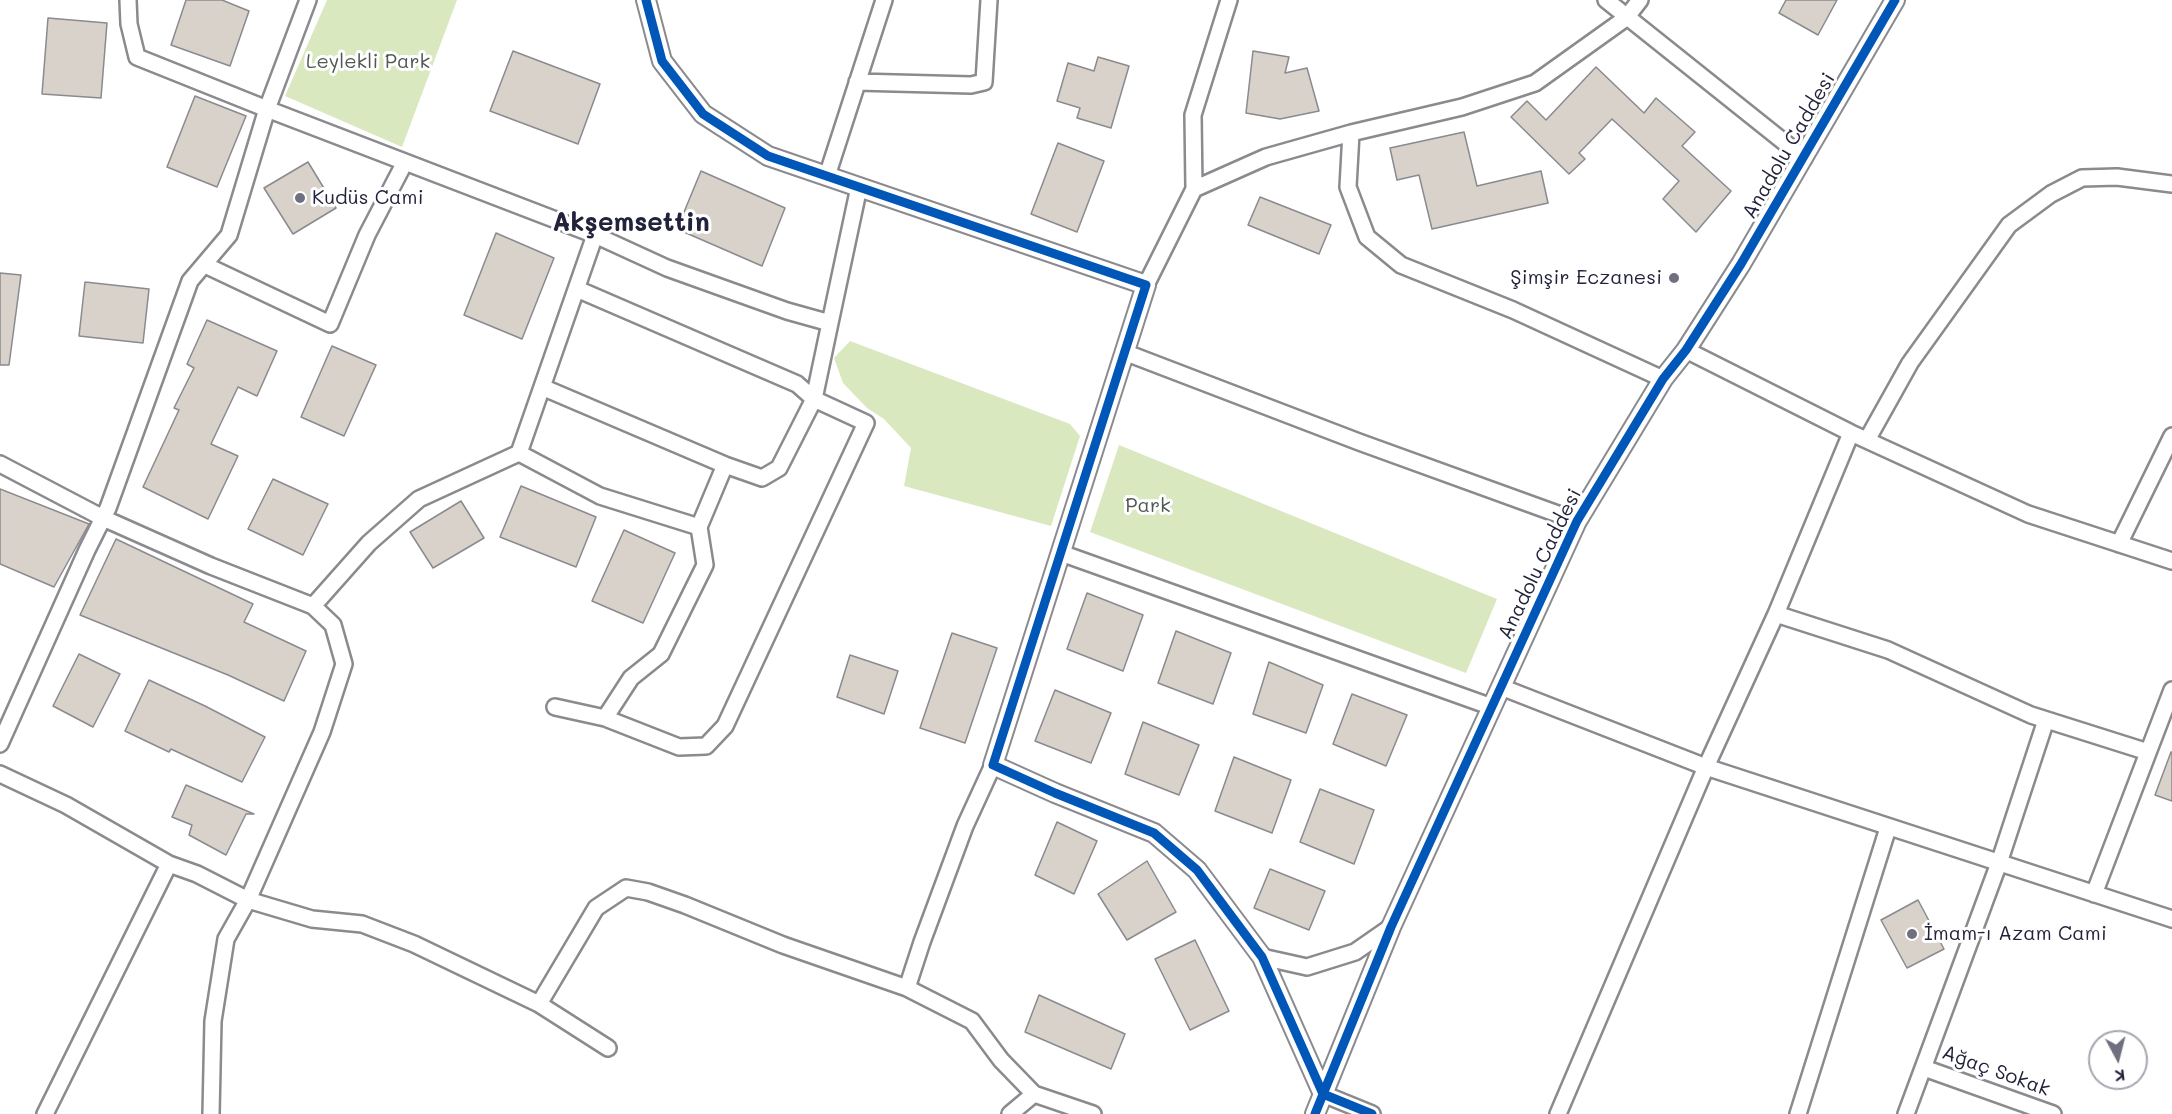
<!DOCTYPE html>
<html>
<head>
<meta charset="utf-8">
<style>
  body { margin:0 }
  #map { position:relative; width:2172px; height:1114px; overflow:hidden; background:#fff; font-family:Mali,sans-serif }
  canvas { display:block }
  .north { position:absolute; left:2088px; top:1030px; width:60px; height:60px; box-sizing:border-box; background:#fff; border:2px solid #a7a7b1; border-radius:50%; rotate:173deg; font-size:16px; font-weight:700; line-height:24px; text-align:center; color:#22223b }
  .north::after { content:''; display:block; margin:auto; width:21px; height:27px; background:#6f6f80; clip-path:polygon(50% 0,100% 100%,50% 72%,0 100%) }
</style>
</head>
<body>
<div id="map">
<canvas width="2172" height="1114"></canvas>
<div class="north">K</div>
</div>
<script>
const c = document.querySelector('canvas').getContext('2d');
c.lineJoin = 'round';
function fillPath(path, color) { c.fillStyle = color; c.fill(path, 'evenodd'); }
const toPath = rows => new Path2D(rows.map(r => 'M' + r).join(''));
function trace(path, color, width, dash) { c.strokeStyle = color; c.lineWidth = width; c.lineCap = dash ? 'butt' : 'round'; c.setLineDash(dash || []); c.stroke(path); }
function label(font, color, halo, rows, align = 'center') {
  c.font = font + ' Mali,sans-serif'; c.lineWidth = 6; c.setLineDash([]); c.textBaseline = 'middle'; c.strokeStyle = halo; c.fillStyle = color; for (const [text, x, y, turn = 0] of rows) {
    c.save(); c.translate(x, y); c.rotate((+turn || 0) * Math.PI / 180); c.textAlign = isNaN(turn) ? turn : align; if (halo) c.strokeText(text, 0, 0); c.fillText(text, 0, 0); c.restore();
  }
}
const green = toPath([
  [327,0,457,0,402,147,285,96],
  [850,341,1070,424,1080,436,1051,526,904,486,911,448,884,419,867,408,843,383,834,358],
  [1119,445,1497,599,1466,673,1090,532]
]);
const building = toPath([
  [186,0,222,0,249,11,230,66,171,45,186,0],
  [1786,0,1837,0,1818,35,1779,13,1786,0],
  [48,18,107,23,101,98,42,94,48,18],
  [513,51,600,84,578,144,490,111,513,51],
  [1253,51,1289,57,1285,73,1307,68,1319,111,1280,119,1246,113,1253,51],
  [1098,57,1129,66,1111,128,1077,118,1080,108,1057,101,1068,63,1094,71,1098,57],
  [1596,67,1644,113,1656,98,1695,132,1682,146,1731,191,1696,232,1663,199,1679,181,1612,119,1579,153,1585,159,1569,174,1511,117,1527,101,1546,120,1596,67],
  [195,96,246,116,217,187,167,167,195,96],
  [1464,132,1477,186,1541,171,1548,203,1432,229,1419,175,1397,180,1390,148,1464,132],
  [1058,143,1104,161,1077,232,1031,214,1058,143],
  [308,162,336,208,293,234,264,188,308,162],
  [701,171,785,208,762,266,677,229,701,171],
  [1260,197,1331,225,1319,254,1248,225,1260,197],
  [496,233,554,258,522,339,464,315,496,233],
  [0,273,21,275,9,365,0,365,0,273],
  [85,282,149,289,143,343,79,336,85,282],
  [207,320,277,351,257,396,238,387,211,444,238,456,208,519,143,487,179,410,174,408,194,368,187,364,207,320],
  [332,346,376,365,344,436,301,417,332,346],
  [273,479,328,504,303,555,248,529,273,479],
  [521,486,596,517,576,567,500,537,521,486],
  [0,489,89,524,54,587,0,564,0,489],
  [461,501,484,538,433,568,410,532,461,501],
  [624,530,675,553,643,623,592,601,624,530],
  [116,539,253,604,244,622,306,651,284,701,228,675,80,615,116,539],
  [1087,593,1143,615,1123,671,1067,649,1087,593],
  [1176,631,1231,653,1213,704,1158,683,1176,631],
  [952,633,997,648,965,743,920,728,952,633],
  [79,654,120,674,93,727,53,706,79,654],
  [850,655,898,671,884,714,837,697,850,655],
  [1269,662,1323,685,1306,733,1253,714,1269,662],
  [149,680,205,706,265,737,242,782,171,749,169,752,125,731,149,680],
  [1055,690,1111,713,1091,763,1035,741,1055,690],
  [1352,694,1407,715,1386,766,1333,744,1352,694],
  [1143,722,1199,745,1179,795,1125,774,1143,722],
  [2171,752,2172,752,2172,801,2155,795,2171,752],
  [1234,757,1291,780,1272,833,1215,811,1234,757],
  [186,785,254,814,246,814,226,855,189,835,192,825,172,817,186,785],
  [1320,789,1374,810,1354,864,1300,842,1320,789],
  [1057,822,1097,841,1074,894,1035,875,1057,822],
  [1147,861,1176,912,1127,940,1098,894,1147,861],
  [1270,869,1325,891,1309,930,1254,908,1270,869],
  [1918,900,1944,949,1907,968,1881,920,1918,900],
  [1195,940,1229,1011,1190,1030,1155,959,1195,940],
  [1039,995,1125,1034,1111,1069,1025,1032,1039,995]
]);
const minor = toPath([
  [128,0,129,24,137,57,267,109,595,235],
  [1606,0,1804,158],
  [857,82,971,85,984,82,989,0],
  [1351,133,1348,187,1367,237,1401,265,1513,310,1663,379],
  [827,176,884,0],
  [1194,189,1266,157,1351,133,1462,107,1535,83,1626,18,1640,0],
  [205,265,330,324,367,235,405,162],
  [1146,285,1194,189,1193,115,1229,0],
  [830,323,859,187],
  [1686,350,1851,433,2028,514,2172,561],
  [1124,352,1359,442,1577,521],
  [1851,433,1776,614,1888,650,2031,715,2148,752],
  [1867,440,1910,363,2009,225,2051,194,2082,178,2117,177,2172,184],
  [519,453,595,235,667,268,787,311,830,323,814,399,779,468,762,478,725,465,542,387],
  [0,464,103,518,211,566,313,606,333,625,344,664,322,732,248,900,226,939,213,1021,211,1114],
  [2119,544,2172,436],
  [1061,553,1492,707],
  [313,606,369,543,419,499,519,453,600,496,699,527],
  [1501,687,1706,767,2172,919],
  [555,707,605,718,679,747,706,746,725,726,866,423,814,399,797,384,577,289],
  [605,718,631,678,661,654,705,565,699,527,725,465],
  [0,744,87,550,108,508,190,281,229,235,267,109,308,0],
  [0,774,66,805,169,864,197,874,248,900,312,919,362,924,414,944,539,1004],
  [2094,894,2172,690],
  [1262,957,1307,967,1355,952,1391,927],
  [907,988,922,942,965,826,993,765],
  [608,1048,539,1004,596,908,626,888,648,892,685,905,783,945,907,988,972,1021,1001,1060,1034,1094,1093,1114],
  [1924,1068,2053,1114],
  [1323,1094,1372,1114],
  [45,1114,169,864],
  [1010,1114,1034,1094],
  [1558,1114,1706,767,1776,614],
  [1798,1114,1888,828],
  [1906,1114,1999,863,2046,720]
]);
const tertiary = toPath([
  [646,0,662,61,703,114,768,156,1146,285,993,765,1055,793,1154,833,1197,870,1262,957,1323,1094],
  [1315,1114,1391,927,1577,521,1663,379,1686,350,1741,264,1895,0]
]);
const cycleway = toPath([
  [646,0,662,61,703,114,768,156,1146,285,993,765,1055,793,1154,833,1197,870,1262,957,1323,1094,1372,1114],
  [1315,1114,1391,927,1577,521,1663,379,1686,350,1741,264,1895,0]
]);
const markers = [
  [300,198,6,"#6f6f80"],
  [1674,278,6,"#6f6f80"],
  [1912,934,6,"#6f6f80"]
];
const parkNames = [
  ["Leylekli Park",368,62],
  ["Park",1148,506]
];
const streetNames = [
  ["Anadolu Caddesi",1789,146,-60],
  ["Anadolu Caddesi",1540,564,-64],
  ["Ağaç Sokak",1996,1071,20]
];
const poiNames = [
  ["Kudüs Cami",312,198],
  ["Şimşir Eczanesi",1662,278,"right"],
  ["İmam-ı Azam Cami",1924,934]
];
const districtNames = [
  ["Akşemsettin",631,223]
];
fillPath(green, '#dae8c0');
fillPath(building, '#d8d2ca');
trace(building, '#8a8a8f', 1.5);
trace(minor, '#8a8a8f', 20);
trace(tertiary, '#8a8a8f', 22);
trace(minor, '#fff', 15);
trace(tertiary, '#fff', 18);
trace(cycleway, '#0057b8', 9);
for (const [x, y, r, color] of markers) { const dot = new Path2D(); dot.arc(x, y, r, 0, 2 * Math.PI); c.fillStyle = color; c.fill(dot); trace(dot, '#fff', 2); }
label('20px', '#505853', '#fff', parkNames);
label('20px', '#22223b', '#fff', streetNames);
label('20px', '#22223b', '#fff', poiNames, 'left');
label('bold 26px', '#22223b', '#fff', districtNames);
</script>
</body>
</html>
